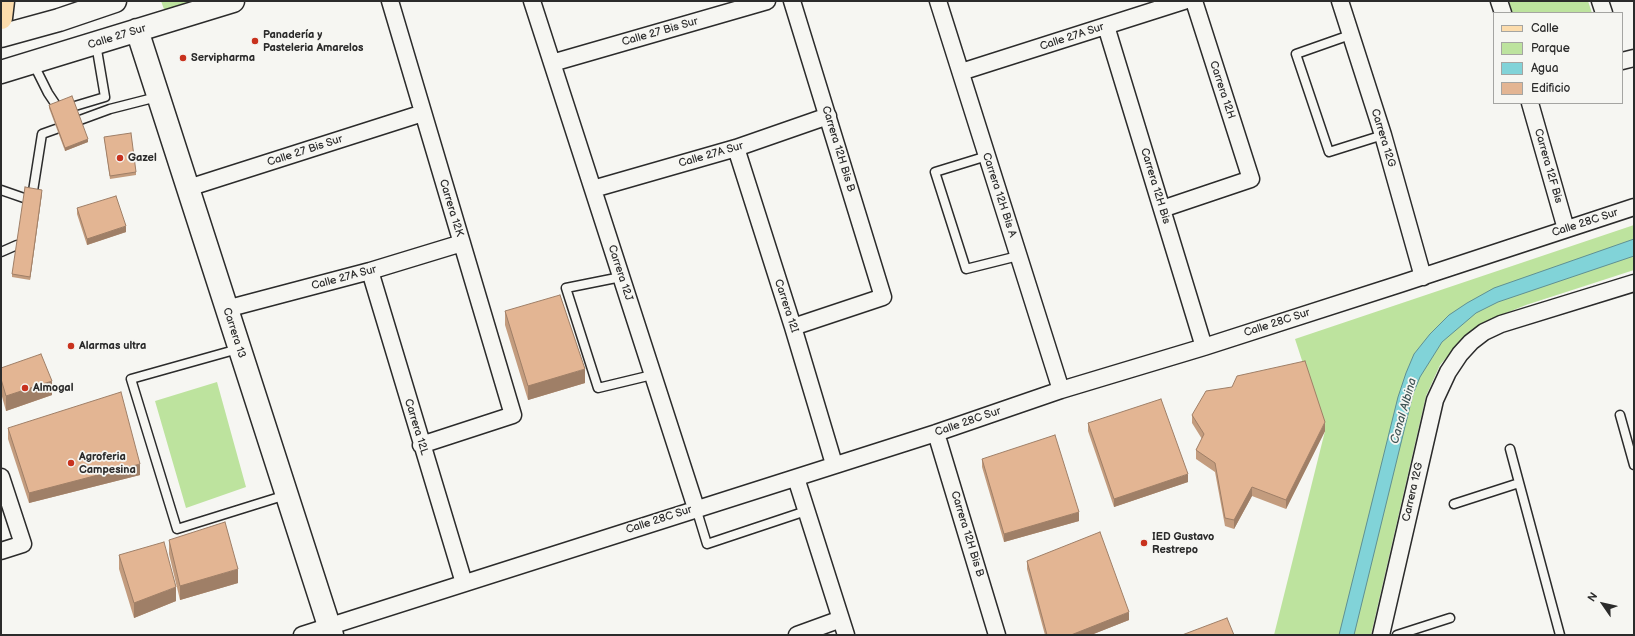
<!DOCTYPE html>
<html>
<head>
<meta charset="utf-8">
<style>
  body { margin:0 }
  #map { position:relative; width:1635px; height:636px; overflow:hidden; background:#f6f6f2; font-family:"Balsamiq Sans",sans-serif }
  canvas { display:block }
  .frame { position:absolute; inset:0; border:2px solid #2b2b2b; pointer-events:none }
  .legend { position:absolute; left:1493px; top:12px; width:130px; height:92px; box-sizing:border-box; background:#f6f6f2; border:1px solid #a5a5a2; margin:0; padding:5px 7px; list-style:none; font-size:12px; color:#2b2b2b }
  .legend li { display:flex; align-items:center; gap:8px; height:20px }
  .legend b { width:20px; border:1px solid #a5a5a2 }
  .north { position:absolute; left:1583px; top:584px; width:40px; height:40px; -webkit-text-stroke:3px #f6f6f2; paint-order:stroke; rotate:304deg; font-size:11px; font-weight:700; line-height:16px; text-align:center; color:#2b2b2b }
  .north::after { content:''; display:block; margin:auto; width:14px; height:18px; background:#2b2b2b; clip-path:polygon(50% 0,100% 100%,50% 72%,0 100%) }
</style>
</head>
<body>
<div id="map">
<canvas width="1635" height="636"></canvas>
<div class="frame"></div>
<ul class="legend">
<li><b style="height:5px;background:#fcdcac"></b>Calle</li>
<li><b style="height:11px;background:#bde39e"></b>Parque</li>
<li><b style="height:11px;background:#81d3d8"></b>Agua</li>
<li><b style="height:11px;background:#e3b593"></b>Edificio</li>
</ul>
<div class="north">N</div>
</div>
<script>
const c = document.querySelector('canvas').getContext('2d');
c.lineJoin = 'round';
function fillPath(path, color) { c.fillStyle = color; c.fill(path, 'evenodd'); }
const toPath = rows => new Path2D(rows.map(r => 'M' + r).join(''));
function trace(path, color, width, dash) { c.strokeStyle = color; c.lineWidth = width; c.lineCap = dash ? 'butt' : 'round'; c.setLineDash(dash || []); c.stroke(path); }
function label(font, color, halo, rows, align = 'center') {
  c.font = font + ' "Balsamiq Sans",sans-serif'; c.lineWidth = 3.5; c.setLineDash([]); c.textBaseline = 'middle'; c.strokeStyle = halo; c.fillStyle = color; for (const [text, x, y, turn = 0] of rows) {
    c.save(); c.translate(x, y); c.rotate((+turn || 0) * Math.PI / 180); c.textAlign = isNaN(turn) ? turn : align; if (halo) c.strokeText(text, 0, 0); c.fillText(text, 0, 0); c.restore();
  }
}
const green = toPath([
  [161,1,199,1,165,12],
  [1513,1,1588,1,1592,13,1509,13,1506,4],
  [1634,225,1634,270,1526,305,1491,319,1463,338,1440,365,1426,396,1371,635,1274,635,1325,431,1295,339],
  [217,382,246,487,186,508,155,401]
]);
const water = toPath([
  [1634,239,1634,256,1498,302,1476,313,1442,342,1420,377,1413,394,1354,635,1339,635,1398,397,1406,373,1414,354,1430,334,1449,315,1467,303,1494,288,1634,239]
]);
const lane = toPath([
  [1350,35,1296,54,1329,152,1383,135],
  [33,63,48,93,56,105],
  [75,106,105,97,96,44],
  [80,120,110,109,157,97],
  [987,156,935,172,966,269,1018,256],
  [1,190,24,198],
  [33,191,42,134,56,129],
  [1,252,17,245],
  [621,277,566,288,598,388,652,375],
  [238,349,131,379,177,529,286,495],
  [1620,415,1634,465],
  [1510,449,1560,635],
  [1454,504,1519,483],
  [696,508,707,544,806,511],
  [1397,635,1450,618]
]);
const street = toPath([
  [390,1,513,415,421,445],
  [532,1,696,508],
  [792,1,883,297,793,327],
  [938,1,1061,390],
  [1340,1,1383,135,1423,277],
  [1499,1,1503,13],
  [1600,1,1604,13],
  [1106,26,1204,347],
  [1622,61,1634,58],
  [552,63,767,1],
  [961,72,1184,1],
  [1530,103,1566,229],
  [736,148,793,327,834,464],
  [188,188,423,113],
  [593,189,736,148,828,116],
  [1162,209,1251,179,1194,1],
  [370,271,464,583],
  [226,309,370,271,462,243],
  [936,433,997,635],
  [1,477,23,544,1,551],
  [796,478,846,635],
  [302,635,936,433,1061,390,1204,347,1400,284,1634,207],
  [797,635,841,619],
  [1381,635,1435,400,1448,372,1460,354,1471,342,1484,332,1501,324,1634,283]
]);
const secondary = toPath([
  [137,30,332,635],
  [1,36,59,20,115,1],
  [1,72,233,1]
]);
const primary = toPath([
  [1,18,3,1]
]);
const wall = toPath([
  [49,105,88,142,65,151,49,108],
  [104,137,136,172,136,175,110,179],
  [42,193,30,280,12,277,12,274],
  [77,208,126,232,87,245,77,214],
  [505,311,585,383,528,400,505,325],
  [1,368,52,395,6,411,1,393],
  [1192,415,1325,431,1286,509,1252,496,1234,529,1225,526,1215,472,1196,459,1196,450,1202,439,1192,423],
  [1088,423,1188,482,1114,507,1088,431],
  [8,428,140,475,29,503,8,439],
  [982,459,1079,521,1004,542,982,467],
  [169,540,238,583,180,600,169,554],
  [119,555,176,601,134,618,119,569],
  [1027,561,1129,620,1091,635,1045,635,1027,569]
]);
const shadedWall = toPath([
  [88,139,88,142,65,151,65,148],
  [42,190,42,193,30,280,30,277],
  [126,226,126,232,87,245,87,239],
  [585,369,585,383,528,400,528,386],
  [52,381,52,395,6,411,6,396],
  [1325,422,1325,431,1286,509,1286,500],
  [140,464,140,475,29,503,29,493],
  [1188,474,1188,482,1114,507,1114,499],
  [1252,487,1252,496,1234,529,1234,520],
  [1079,512,1079,521,1004,542,1004,534],
  [238,569,238,583,180,600,180,586],
  [176,587,176,601,134,618,134,603],
  [1129,612,1129,620,1091,635,1071,635]
]);
const building = toPath([
  [72,96,88,139,65,148,49,105,72,96],
  [131,133,136,172,110,176,104,137,131,133],
  [25,187,42,190,30,277,12,274,25,187],
  [116,196,126,226,87,239,77,208,116,196],
  [560,295,585,369,528,386,505,311,560,295],
  [41,354,52,381,6,396,1,379,1,368,41,354],
  [1305,361,1325,422,1286,500,1252,487,1234,520,1225,518,1215,463,1196,450,1204,434,1192,415,1206,391,1232,387,1237,376,1305,361],
  [121,392,140,464,29,493,8,428,121,392],
  [1161,399,1188,474,1114,499,1088,423,1161,399],
  [1055,435,1079,512,1004,534,982,459,1055,435],
  [225,522,238,569,180,586,169,540,225,522],
  [1100,532,1129,612,1071,635,1047,635,1027,561,1100,532],
  [164,542,176,587,134,603,119,555,164,542],
  [1227,618,1234,635,1182,635,1227,618]
]);
const markers = [
  [255,41,4,"#c8321e"],
  [183,58,4,"#c8321e"],
  [120,158,4,"#c8321e"],
  [71,346,4,"#c8321e"],
  [25,388,4,"#c8321e"],
  [71,463,4,"#c8321e"],
  [1144,543,4,"#c8321e"]
];
const streetNames = [
  ["Calle 27 Bis Sur",660,32,-16],
  ["Calle 27 Sur",117,37,-17],
  ["Calle 27A Sur",1072,37,-18],
  ["Carrera 12H",1222,90,72],
  ["Carrera 12G",1383,138,73],
  ["Carrera 12H Bis B",838,149,73],
  ["Calle 27 Bis Sur",305,151,-18],
  ["Calle 27A Sur",711,155,-16],
  ["Carrera 12F Bis",1548,166,74],
  ["Carrera 12H Bis",1155,186,73],
  ["Carrera 12H Bis A",999,195,72],
  ["Carrera 12K",451,208,73],
  ["Calle 28C Sur",1585,223,-18],
  ["Carrera 12J",620,273,72],
  ["Calle 27A Sur",344,278,-15],
  ["Carrera 12I",786,306,72],
  ["Calle 28C Sur",1277,323,-18],
  ["Carrera 13",234,333,72],
  ["Calle 28C Sur",968,422,-19],
  ["Carrera 12L",416,427,73],
  ["Carrera 12G",1413,492,-77],
  ["Calle 28C Sur",659,520,-18],
  ["Carrera 12H Bis B",967,534,73]
];
const poiNames = [
  ["Panadería y",263,35],
  ["Pasteleria Amarelos",263,48],
  ["Servipharma",191,58],
  ["Gazel",128,158],
  ["Alarmas ultra",79,346],
  ["Almogal",33,388],
  ["Agroferia",79,457],
  ["Campesina",79,470],
  ["IED Gustavo",1152,537],
  ["Restrepo",1152,550]
];
const waterNames = [
  ["Canal Albina",1404,411,-74]
];
fillPath(green, '#bde39e');
fillPath(water, '#81d3d8');
trace(water, '#5f9093', 1);
trace(lane, '#2b2b2b', 11);
trace(street, '#2b2b2b', 19);
trace(secondary, '#2b2b2b', 25);
trace(primary, '#2b2b2b', 25);
trace(lane, '#f6f6f2', 8);
trace(street, '#f6f6f2', 16);
trace(secondary, '#f6f6f2', 22);
trace(primary, '#fcdcac', 22);
fillPath(wall, '#c39c7e');
fillPath(shadedWall, '#9f7f67');
fillPath(building, '#e3b593');
trace(building, '#9f7f67', 1);
for (const [x, y, r, color] of markers) { const dot = new Path2D(); dot.arc(x, y, r, 0, 2 * Math.PI); c.fillStyle = color; c.fill(dot); trace(dot, '#f6f6f2', 1.5); }
label('11px', '#2b2b2b', '#f6f6f2', streetNames);
label('bold 11px', '#2b2b2b', '#f6f6f2', poiNames, 'left');
label('italic 12px', '#405556', '#f6f6f2', waterNames);
</script>
</body>
</html>
